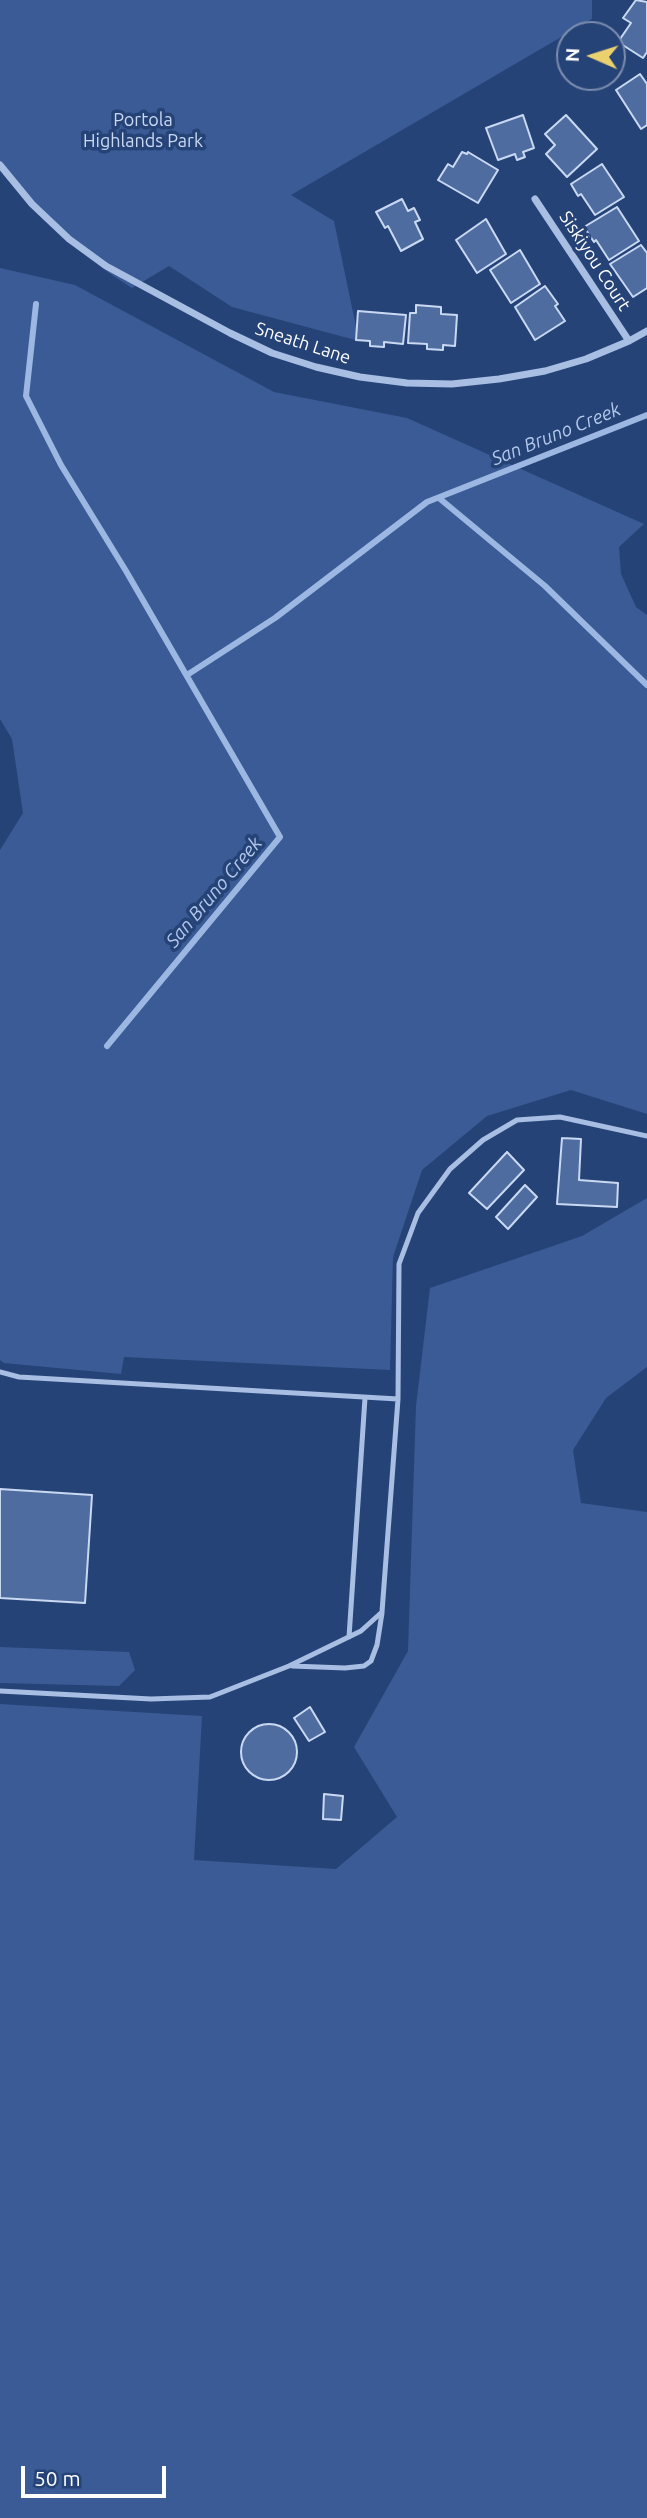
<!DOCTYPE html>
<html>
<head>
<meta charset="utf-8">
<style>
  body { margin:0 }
  #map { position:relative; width:647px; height:2518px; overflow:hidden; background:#264378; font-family:Ubuntu,sans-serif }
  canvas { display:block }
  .north { position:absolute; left:556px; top:21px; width:70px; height:70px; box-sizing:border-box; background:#264378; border:2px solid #7d8eae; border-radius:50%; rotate:273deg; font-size:19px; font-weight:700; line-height:28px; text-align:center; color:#fff }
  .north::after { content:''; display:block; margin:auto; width:24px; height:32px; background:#ebd16e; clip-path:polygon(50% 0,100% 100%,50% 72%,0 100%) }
  .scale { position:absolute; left:21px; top:2466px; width:145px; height:32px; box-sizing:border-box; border:4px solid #fff; border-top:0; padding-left:9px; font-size:21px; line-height:24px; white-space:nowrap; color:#fff; -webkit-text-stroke:5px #264378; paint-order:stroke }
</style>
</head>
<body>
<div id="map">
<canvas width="647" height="2518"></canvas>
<div class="north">N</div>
<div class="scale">50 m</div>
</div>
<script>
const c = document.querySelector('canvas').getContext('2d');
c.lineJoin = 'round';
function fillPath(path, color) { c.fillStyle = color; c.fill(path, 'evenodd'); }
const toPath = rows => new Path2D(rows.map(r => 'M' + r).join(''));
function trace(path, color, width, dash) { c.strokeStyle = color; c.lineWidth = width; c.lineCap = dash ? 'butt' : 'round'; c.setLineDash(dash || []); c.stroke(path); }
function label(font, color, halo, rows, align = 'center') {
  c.font = font + ' Ubuntu,sans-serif'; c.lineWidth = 7; c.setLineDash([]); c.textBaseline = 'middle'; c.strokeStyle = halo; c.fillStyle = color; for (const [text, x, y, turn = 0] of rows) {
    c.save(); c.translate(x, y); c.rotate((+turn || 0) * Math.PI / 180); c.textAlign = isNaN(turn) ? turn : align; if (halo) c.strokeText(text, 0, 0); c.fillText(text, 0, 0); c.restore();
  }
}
const green = toPath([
  [0,0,592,0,592,19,291,195,334,221,359,341,232,307,169,266,132,288,109,273,71,242,0,167],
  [0,268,75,285,274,392,407,418,644,524,619,547,621,574,636,607,647,615,647,1114,571,1090,487,1116,422,1170,393,1257,390,1370,124,1357,121,1374,4,1363,0,1360,0,850,23,813,12,739,0,719],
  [647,1198,647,1367,606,1398,573,1450,581,1503,647,1512,647,2518,0,2518,0,1704,202,1716,194,1860,336,1869,397,1817,354,1747,408,1651,416,1406,430,1288,582,1236],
  [0,1647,129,1652,135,1670,119,1686,0,1683]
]);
const stream = toPath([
  [36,304,26,396,61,465,126,571,280,837,107,1046],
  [439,498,545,586,647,685],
  [187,675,275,618,427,502,647,415]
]);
const building = toPath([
  [636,0,647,2,647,52,643,58,618,42,631,23,623,18,636,0],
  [640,74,647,84,647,125,641,129,616,90,640,74],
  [523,115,534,148,523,152,525,157,517,160,515,154,498,160,486,128,523,115],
  [566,115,597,149,567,177,546,154,555,145,545,134,566,115],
  [462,152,467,154,468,152,498,170,478,203,438,180,448,164,453,167,462,152],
  [602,164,624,197,595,215,581,194,578,196,571,184,602,164],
  [402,199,408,211,414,208,420,220,415,222,423,239,401,251,388,226,385,228,376,212,402,199],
  [617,207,639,241,609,260,596,240,594,242,584,227,617,207],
  [486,219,506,254,477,273,456,240,486,219],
  [641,245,647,253,647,288,633,297,610,264,641,245],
  [520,250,540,284,511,303,490,270,520,250],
  [545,286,558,304,555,306,565,321,535,340,515,307,545,286],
  [416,305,441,307,441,314,457,315,455,346,443,345,443,350,427,349,427,344,408,343,410,313,416,313,416,305],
  [358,311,406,315,403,344,384,342,384,347,370,346,370,341,356,340,358,311],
  [562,1138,581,1139,579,1180,618,1183,617,1207,557,1204,562,1138],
  [507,1152,524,1170,487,1209,469,1193,507,1152],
  [525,1185,537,1197,508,1229,496,1217,525,1185],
  [0,1489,92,1495,85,1603,0,1598,0,1489],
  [310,1707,325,1732,309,1741,294,1718,310,1707],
  '241 1752a28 28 0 1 1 56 0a28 28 0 1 1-56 0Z',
  [324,1794,343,1796,341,1820,323,1819,324,1794]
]);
const service = toPath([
  [0,1372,19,1377,398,1399,399,1264,418,1213,450,1169,483,1140,517,1120,560,1117,647,1136],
  [349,1637,365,1398],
  [292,1666,345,1668,364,1666,371,1661,377,1645,382,1613],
  [0,1691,151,1699,210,1697,289,1666,361,1631,382,1612,398,1399]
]);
const minor = toPath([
  [0,165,32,204,69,239,106,266,230,333,272,353,316,367,360,377,407,383,452,384,499,379,545,371,586,359,629,341,647,331],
  [535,199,629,341]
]);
const parkNames = [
  ["Portola",143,120],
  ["Highlands Park",143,141]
];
const streetNames = [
  ["Siskiyou Court",595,261,57],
  ["Sneath Lane",303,343,18]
];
const waterNames = [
  ["San Bruno Creek",556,434,-22],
  ["San Bruno Creek",214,892,-50]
];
fillPath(green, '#3a5b95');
trace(stream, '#9db7e3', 6);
fillPath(building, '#4f6ca1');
trace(building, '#cad9f2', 2);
trace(service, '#a8bee3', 5);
trace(minor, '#a8bee3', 7);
label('18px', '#cad9f2', '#264378', parkNames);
label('18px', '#fff', '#264378', streetNames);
label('italic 19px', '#b3c8eb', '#264378', waterNames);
</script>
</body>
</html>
